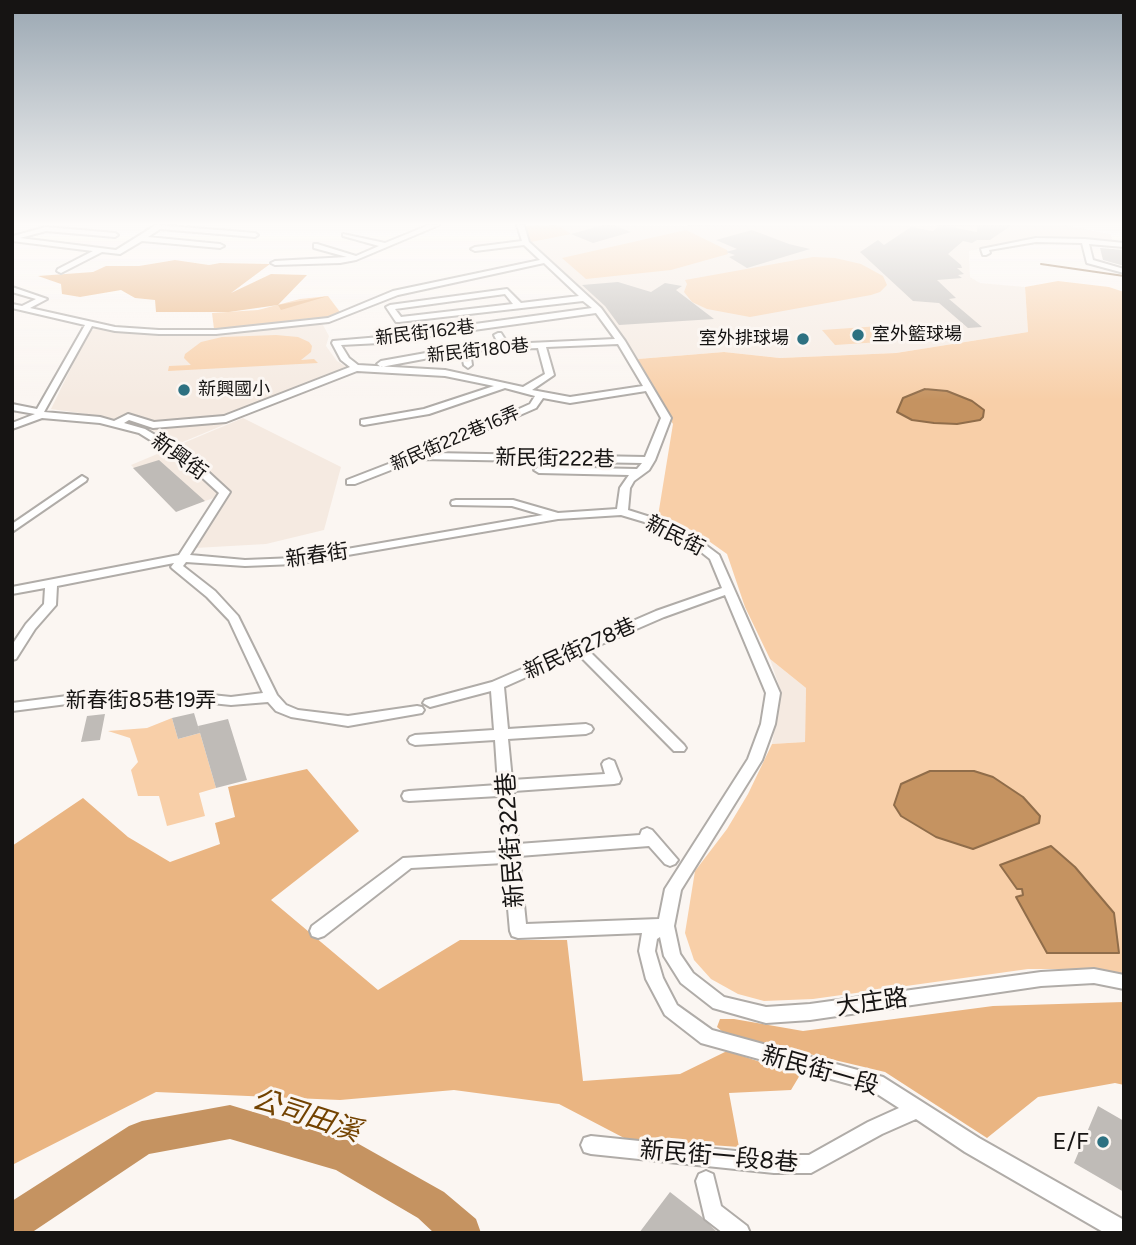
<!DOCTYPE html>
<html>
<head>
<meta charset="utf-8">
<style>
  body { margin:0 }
  #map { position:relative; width:1136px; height:1245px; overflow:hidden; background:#fbf6f2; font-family:Figtree,sans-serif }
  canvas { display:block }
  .frame { position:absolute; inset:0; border:14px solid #161413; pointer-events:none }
</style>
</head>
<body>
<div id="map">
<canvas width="1136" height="1245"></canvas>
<div class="frame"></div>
</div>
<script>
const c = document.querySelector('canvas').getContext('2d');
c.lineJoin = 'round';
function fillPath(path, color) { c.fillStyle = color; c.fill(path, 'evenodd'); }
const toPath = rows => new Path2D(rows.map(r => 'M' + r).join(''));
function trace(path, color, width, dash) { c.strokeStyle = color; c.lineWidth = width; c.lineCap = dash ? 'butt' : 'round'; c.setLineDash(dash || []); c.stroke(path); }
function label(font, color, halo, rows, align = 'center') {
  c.font = font + ' Figtree,"Noto Sans TC",sans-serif'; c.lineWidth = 6; c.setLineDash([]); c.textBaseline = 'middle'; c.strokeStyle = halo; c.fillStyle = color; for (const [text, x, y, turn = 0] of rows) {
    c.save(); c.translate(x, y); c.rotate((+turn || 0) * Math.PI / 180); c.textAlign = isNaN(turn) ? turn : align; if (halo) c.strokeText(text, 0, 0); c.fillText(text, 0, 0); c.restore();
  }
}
const built = toPath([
  [1062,225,1110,234,1113,242,1044,238,969,251,970,277,980,283,1025,287,1028,332,896,353,780,358,724,352,638,359,588,293,534,247,524,226],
  [318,324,323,325,329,336,326,346,337,361,353,371,178,444,167,436,137,425,101,416,51,409,89,331,96,329,157,335,205,335],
  [243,418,341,467,324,530,266,544,195,548,232,492,175,511,131,465],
  [770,659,806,688,805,742,772,744,781,692]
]);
const green = toPath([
  [557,225,571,234,531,242,524,226],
  [686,230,727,250,728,254,671,270,586,279,562,258],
  [813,257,835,258,861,264,883,276,887,285,880,292,871,295,750,317,707,309,692,302,684,292,687,284,685,280],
  [1058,281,1109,287,1124,292,1124,975,1093,969,1028,969,813,999,764,1001,738,994,711,979,694,960,685,933,695,871,727,829,748,794,772,744,805,742,806,688,770,659,745,607,727,554,696,532,658,516,673,424,649,386,638,359,724,352,780,358,896,353,1028,332,1025,287],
  [328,296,340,312,321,319,214,329,212,313,258,310,300,299],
  [880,326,895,341,835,345,822,330],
  [276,335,298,337,309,342,312,346,311,352,301,360,314,359,318,363,168,371,169,366,191,365,184,358,185,354,201,342,222,337],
  [172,718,178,739,200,733,216,788,199,793,205,816,167,826,159,796,138,796,131,770,138,762,130,738,108,731,147,728]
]);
const forest = toPath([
  [175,260,209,265,220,263,270,264,231,293,271,274,307,275,278,305,328,296,281,310,278,305,229,312,156,312,155,300,135,298,121,290,80,297,62,294,61,284,38,276,93,272,106,266,139,266],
  [307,769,359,831,271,900,378,990,460,940,567,940,583,1081,680,1074,727,1051,800,1075,791,1090,729,1093,739,1147,626,1139,559,1104,454,1090,340,1100,156,1092,12,1165,12,846,83,798,128,837,170,862,220,844,215,823,235,817,228,787],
  [1124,1002,1124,1085,1115,1083,1038,1097,987,1138,885,1072,725,1034,717,1027,720,1019,734,1019,803,1031,993,1006]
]);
const water = toPath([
  [925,389,947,391,972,401,984,410,983,417,980,420,957,424,934,423,912,420,897,412,903,398,925,389],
  [930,771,974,771,993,777,1023,797,1040,816,1039,823,973,849,936,837,901,816,894,805,901,784,930,771],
  [1051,846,1075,867,1114,913,1119,953,1047,953,1016,897,1023,895,1022,889,1017,889,1000,865,1051,846]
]);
const stream = toPath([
  [1041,264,1124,276]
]);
const river = toPath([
  [230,1105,357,1143,444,1192,476,1219,481,1233,434,1233,418,1218,336,1170,230,1139,149,1154,31,1233,12,1233,12,1201,129,1126,142,1121,230,1105]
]);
const building = toPath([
  [603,225,614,225,631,232,593,243,571,234],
  [941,225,977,232,977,225,1012,225,990,240,977,240,972,243,963,241,948,254,961,265,962,268,957,268,964,274,958,275,962,278,937,280,956,298,949,299,982,327,968,328,939,303,913,301,860,252,878,240,884,245,911,227,933,231],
  [752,230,789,244,810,249,747,268,729,257,735,255,726,252,737,249,716,240],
  [1100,248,1124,250,1124,266,1103,260],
  [618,282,651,292,665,283,682,286,676,290,714,319,619,325,605,306,582,285],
  [159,460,205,501,176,512,133,468],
  [194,713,200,733,178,739,172,718],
  [105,714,100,740,81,742,87,716],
  [228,719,247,780,216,788,198,726],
  [1098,1106,1124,1121,1124,1192,1074,1163],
  [670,1192,702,1217,718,1233,639,1233]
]);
const minor = toPath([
  [156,225,255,233,258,235,255,237,160,229,148,237,220,244,224,246,220,248,142,241,120,254,102,252,61,273,57,271,58,269,93,251,12,241,13,236,46,227,115,233,118,235,115,237,46,231,20,238,116,250,156,225],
  [429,225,439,225,356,260,340,263,275,265,271,263,275,261,347,257,314,248,314,244,317,244,356,256,379,246,343,236,343,234,385,243,429,225],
  [517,225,524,225,529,242,601,308,625,341,671,418,655,460,649,470,634,481,630,488,628,510,666,522,699,540,719,555,780,693,775,724,762,760,681,890,674,926,680,954,693,973,724,997,766,1007,810,1004,1041,972,1094,969,1124,975,1124,989,1094,983,1041,986,810,1020,766,1023,713,1008,681,983,664,956,660,937,657,939,655,951,663,978,677,1005,712,1030,883,1077,979,1138,1124,1220,1124,1233,1105,1233,965,1152,916,1119,882,1134,811,1173,774,1173,591,1154,584,1152,581,1145,584,1138,591,1136,774,1155,809,1155,868,1122,899,1108,871,1090,701,1043,665,1015,646,979,639,951,642,933,518,938,512,936,510,931,504,863,411,868,324,936,318,938,312,936,310,931,312,926,403,858,502,852,503,848,499,796,409,801,404,800,402,796,404,792,409,791,498,785,495,740,415,745,410,743,408,740,410,737,415,735,494,730,491,691,430,707,423,703,425,700,492,682,656,611,722,588,710,559,691,544,658,526,621,515,558,519,295,564,245,566,186,562,183,566,215,591,238,616,277,695,286,705,298,710,348,716,417,706,422,707,424,710,422,713,348,726,291,717,276,711,268,702,231,705,192,701,75,703,12,711,12,703,75,695,192,693,231,697,263,693,229,620,207,597,173,569,171,567,174,563,57,586,56,605,35,629,16,659,12,660,12,645,26,624,44,604,45,588,12,594,12,587,179,555,219,493,184,461,139,433,100,423,42,418,12,429,12,423,35,414,12,410,12,404,37,409,85,325,12,308,12,304,22,306,36,299,12,292,12,287,47,299,30,308,115,327,159,330,216,330,328,318,393,291,540,260,524,245,475,251,471,249,475,247,522,241,517,225],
  [544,263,579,296,521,303,507,289,390,305,386,307,396,322,399,322,583,301,592,308,380,337,333,341,332,343,341,360,350,367,224,416,154,422,128,414,114,421,100,417,44,412,92,326,115,331,159,334,216,334,329,322,398,295,544,263],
  [505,294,513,304,401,317,395,309,505,294],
  [596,313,615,339,508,344,501,333,498,333,494,335,499,345,465,346,381,361,377,364,381,367,461,352,464,365,468,368,472,365,470,351,538,348,545,374,523,387,445,370,358,365,349,358,341,345,380,343,596,313],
  [618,344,643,386,570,397,532,390,554,375,546,347,618,344],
  [357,371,445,376,494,386,424,409,361,420,361,424,364,425,429,414,505,388,535,396,530,404,453,439,347,480,347,484,355,484,419,459,642,463,637,469,539,467,534,470,539,473,629,475,620,488,617,509,558,513,513,500,456,500,452,501,451,503,452,505,512,506,543,515,295,558,245,560,190,555,230,492,192,457,145,429,124,423,129,420,153,428,226,422,357,371],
  [646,391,661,418,645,457,433,453,536,408,543,398,570,403,646,391],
  [725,595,766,693,761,724,748,759,665,889,659,919,526,924,519,856,649,846,665,864,670,866,675,864,678,860,652,830,647,828,642,830,640,835,518,844,514,791,614,784,619,783,621,779,614,761,609,759,604,761,602,764,605,774,512,780,508,739,586,734,591,732,593,729,591,726,586,724,508,729,504,687,578,654,674,751,684,751,686,748,684,745,588,650,664,617,725,595],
  [1036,238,1085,239,1124,243,1124,247,1089,244,1093,260,1124,269,1124,273,1087,263,1082,243,1036,242,989,250,990,253,986,255,983,255,981,249,1036,238],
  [82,476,87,479,86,481,12,532,12,524,82,476],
  [706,1171,713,1174,721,1206,747,1226,750,1233,723,1233,705,1219,696,1181,699,1174,706,1171]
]);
const markers = [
  [858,335,7,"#2d7181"],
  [803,339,7,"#2d7181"],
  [184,390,7,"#2d7181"],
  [1103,1142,7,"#2d7181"]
];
const farStreetnames = [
  ["新民街162巷",425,333,-7],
  ["新民街180巷",478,351,-6],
  ["新民街222巷16弄",455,439,-23]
];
const farPoinames = [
  ["室外籃球場",872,335],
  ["室外排球場",789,339,"right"],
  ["新興國小",198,390]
];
const streetNames = [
  ["新興街",179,457,36],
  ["新民街222巷",555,459,1],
  ["新民街",675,536,27],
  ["新春街",317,556,-8],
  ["新民街278巷",580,649,-24],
  ["新春街85巷19弄",141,701]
];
const nearStreetnames = [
  ["新民街322巷",511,840,-94],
  ["大庄路",872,1003,-8],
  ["新民街一段",820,1071,16],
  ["新民街一段8巷",719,1157,5]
];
const nearPoinames = [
  ["E/F",1089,1142]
];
const nearWaternames = [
  ["公司田溪",306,1116,18]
];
fillPath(built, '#f5eae1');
fillPath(green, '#f8cfa8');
fillPath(forest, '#eab582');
fillPath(water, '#c59361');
trace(water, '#906d4a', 2);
trace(stream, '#906d4a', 2);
fillPath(river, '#c59361');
fillPath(building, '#bfbbb7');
trace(minor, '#b0aca8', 4);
fillPath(minor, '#fff');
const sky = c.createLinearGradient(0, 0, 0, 400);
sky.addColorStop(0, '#9aa7b2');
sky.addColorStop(0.56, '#fdfbf9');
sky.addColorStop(1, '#fdfbf900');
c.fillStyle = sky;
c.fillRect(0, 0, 1136, 400);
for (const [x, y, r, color] of markers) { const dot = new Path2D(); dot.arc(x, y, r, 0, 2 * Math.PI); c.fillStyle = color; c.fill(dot); trace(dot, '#fbf6f2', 2.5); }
label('18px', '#161413', '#fbf6f2', farStreetnames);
label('18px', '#161413', '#fbf6f2', farPoinames, 'left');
label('21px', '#161413', '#fbf6f2', streetNames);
label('24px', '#161413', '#fbf6f2', nearStreetnames);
label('24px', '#161413', '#fbf6f2', nearPoinames, 'right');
label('italic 28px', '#724200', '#fbf6f2', nearWaternames);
</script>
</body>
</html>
